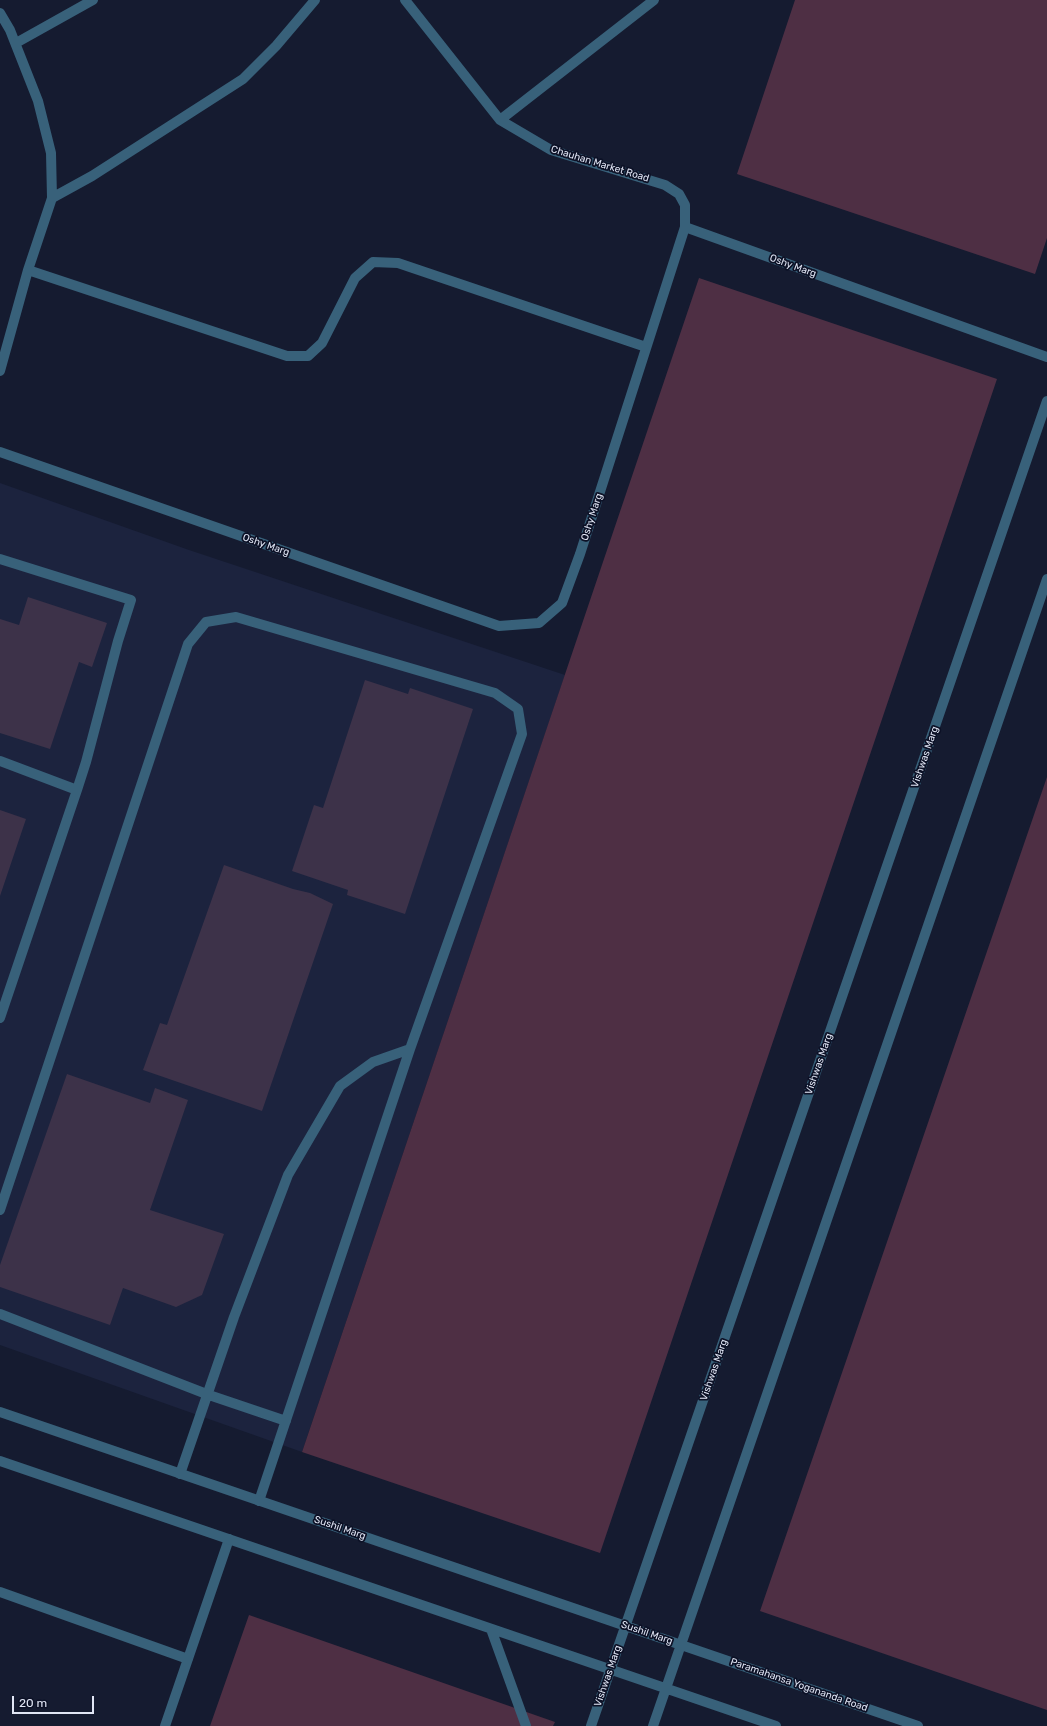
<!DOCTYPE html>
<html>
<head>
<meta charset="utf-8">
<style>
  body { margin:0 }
  #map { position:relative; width:1047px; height:1726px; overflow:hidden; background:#151b30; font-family:Rubik,sans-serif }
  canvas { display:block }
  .scale { position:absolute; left:12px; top:1696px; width:82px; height:18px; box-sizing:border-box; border:2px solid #e1e6f5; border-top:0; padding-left:5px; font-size:12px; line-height:14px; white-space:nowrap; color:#e1e6f5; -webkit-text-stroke:3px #0c1126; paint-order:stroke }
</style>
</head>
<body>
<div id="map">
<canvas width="1047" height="1726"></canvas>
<div class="scale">20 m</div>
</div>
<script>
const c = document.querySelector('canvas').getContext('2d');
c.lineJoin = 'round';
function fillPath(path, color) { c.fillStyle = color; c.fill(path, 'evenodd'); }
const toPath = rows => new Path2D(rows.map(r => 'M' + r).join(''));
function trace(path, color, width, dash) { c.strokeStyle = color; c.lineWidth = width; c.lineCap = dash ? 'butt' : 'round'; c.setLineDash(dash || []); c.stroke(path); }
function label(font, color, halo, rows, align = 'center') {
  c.font = font + ' Rubik,sans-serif'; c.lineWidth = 3.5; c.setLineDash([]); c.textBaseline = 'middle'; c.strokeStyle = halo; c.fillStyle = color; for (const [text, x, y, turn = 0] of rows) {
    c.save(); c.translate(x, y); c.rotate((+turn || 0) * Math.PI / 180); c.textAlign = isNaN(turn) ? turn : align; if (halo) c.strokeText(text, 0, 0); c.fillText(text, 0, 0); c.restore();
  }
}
const built = toPath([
  [0,483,189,550,565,675,302,1452,0,1345]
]);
const green = toPath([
  [795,0,1047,0,1047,238,1035,274,737,174],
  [699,278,997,379,600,1553,302,1452],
  [1047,777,1047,1710,760,1611],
  [249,1615,555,1722,553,1726,210,1726]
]);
const building = toPath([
  [28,597,107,623,92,667,79,662,50,749,0,733,0,619,19,625],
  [365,680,408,694,410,688,473,709,405,914,347,895,348,890,292,871,314,805,323,808],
  [0,810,26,819,0,896],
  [224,865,293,889,310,893,333,904,262,1111,143,1070,160,1023,167,1025],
  [67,1074,150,1103,155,1088,188,1100,150,1210,224,1234,202,1295,176,1307,123,1288,110,1325,0,1287,0,1265]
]);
const service = toPath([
  [0,559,131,600,118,641,86,762,77,790,0,761],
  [0,1018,77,790],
  [0,1210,188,644,206,622,236,617,495,693,518,709,522,734,410,1049,259,1501],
  [0,1314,209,1395,286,1421],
  [180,1474,234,1317,288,1175,340,1086,373,1062,410,1049],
  [0,1592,188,1659],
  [165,1726,229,1539]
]);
const minor = toPath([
  [405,0,500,120,551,150,665,185,679,194,685,205,685,227],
  [0,13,10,30,38,101,51,153,52,198,92,176,243,79,276,46,315,0],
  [16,43,93,0],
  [500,120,654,0],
  [28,270,287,356,308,356,322,343,355,278,373,262,398,263,646,347],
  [0,371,28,270,52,198],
  [0,452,499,626,539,623,562,603,580,554,685,227,1047,357]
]);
const tertiary = toPath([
  [0,1412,918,1726],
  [0,1461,776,1726],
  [491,1629,526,1726],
  [591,1726,1047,401],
  [653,1726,1047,579]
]);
const streetNames = [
  ["Chauhan Market Road",600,164,17],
  ["Oshy Marg",793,266,20],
  ["Oshy Marg",592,517,-72],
  ["Oshy Marg",266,545,19],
  ["Vishwas Marg",925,757,-71],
  ["Vishwas Marg",819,1064,-71],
  ["Vishwas Marg",714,1370,-71],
  ["Sushil Marg",340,1528,19],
  ["Sushil Marg",647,1633,19],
  ["Vishwas Marg",608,1676,-71],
  ["Paramahansa Yogananda Road",799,1685,19]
];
fillPath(built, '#1c233e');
fillPath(green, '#4e2f44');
fillPath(building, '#3d3249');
trace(service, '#38617a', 10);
trace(minor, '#38617a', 10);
trace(tertiary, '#38617a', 10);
label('10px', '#e1e6f5', '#0c1126', streetNames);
</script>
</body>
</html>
